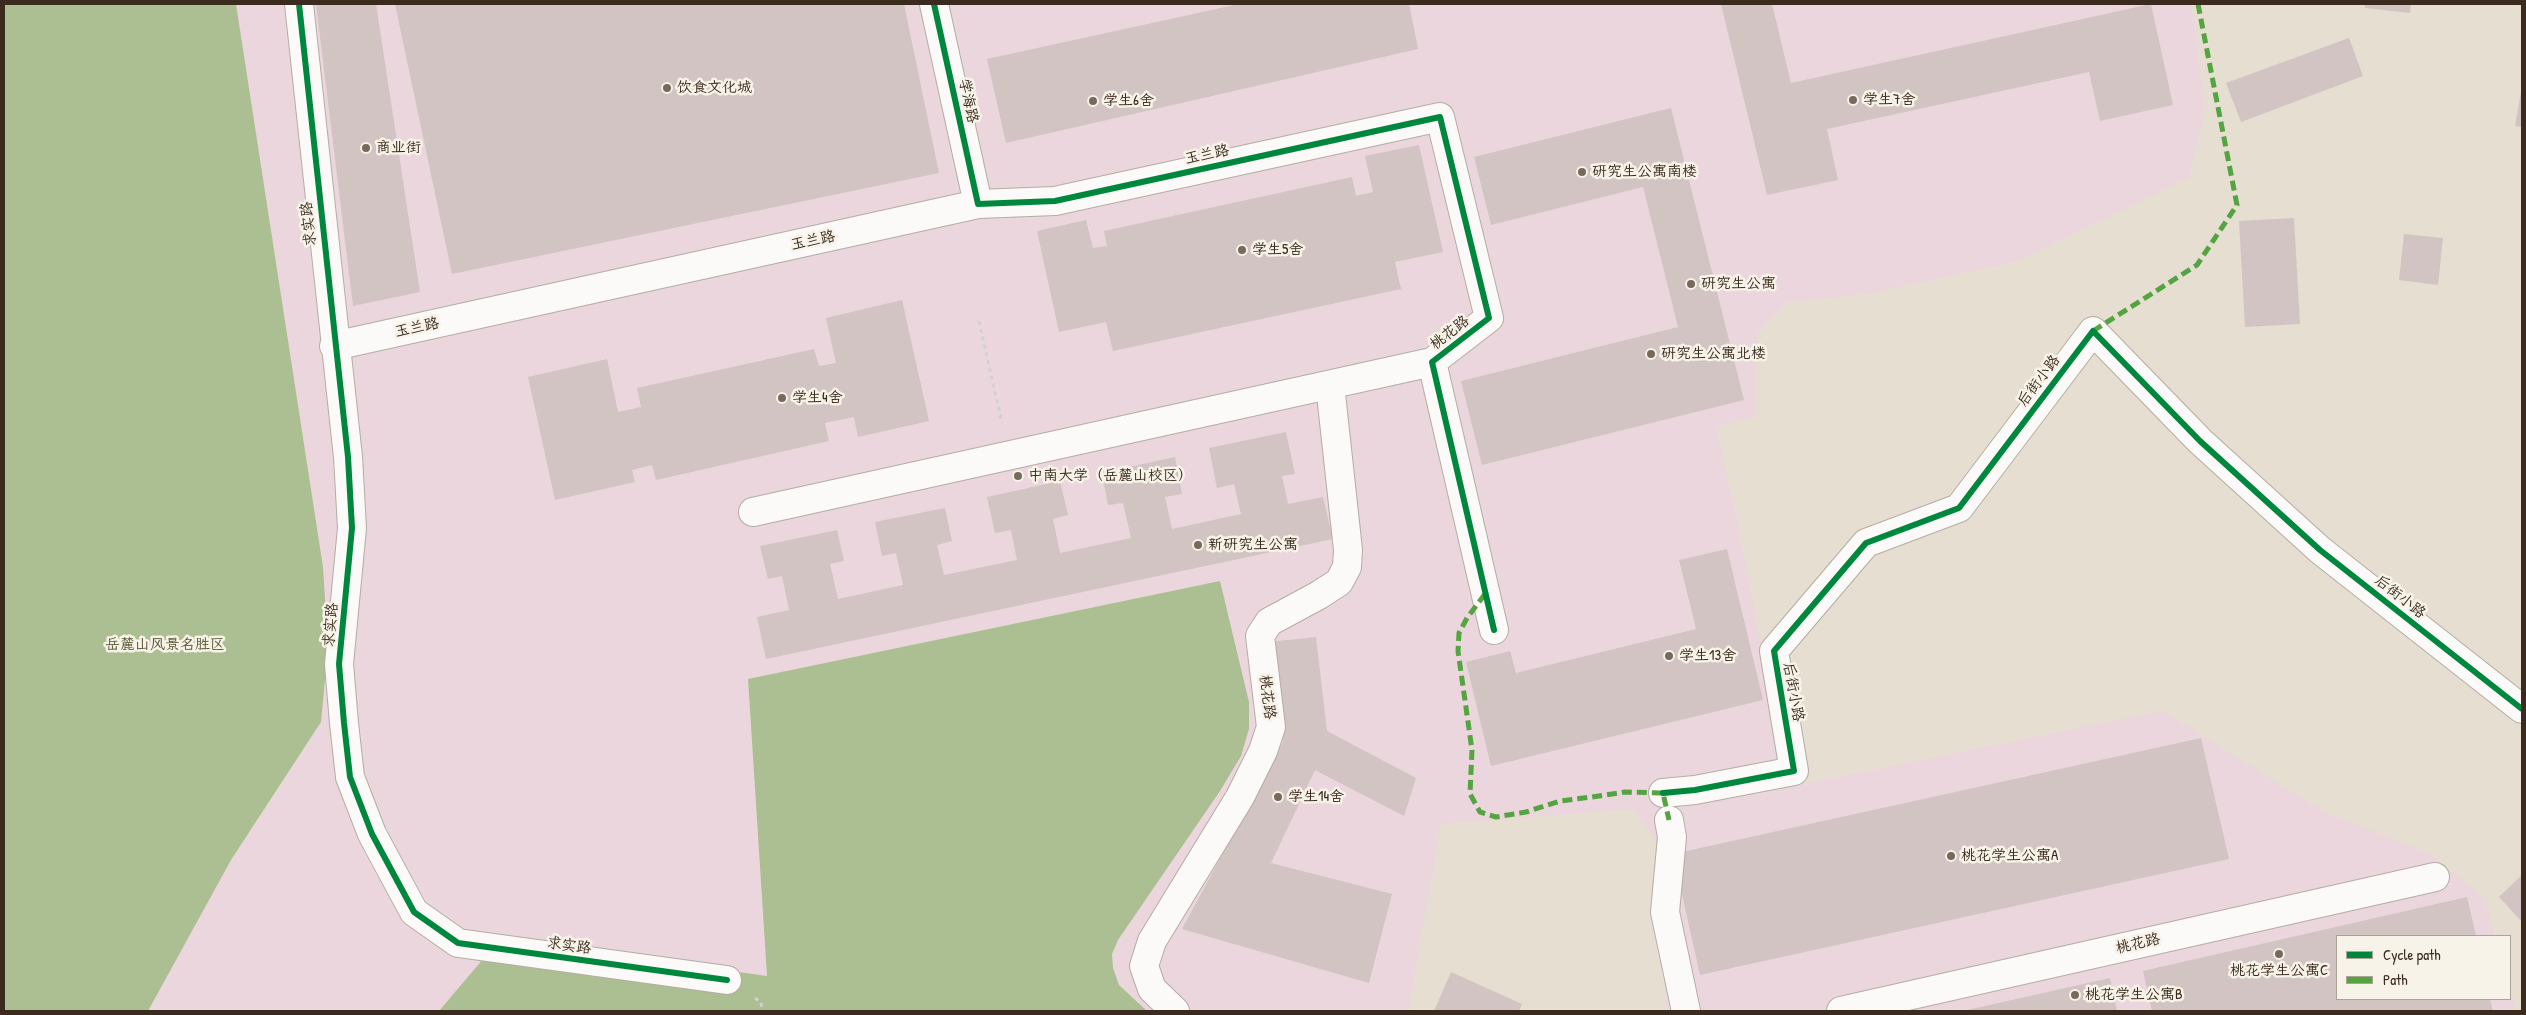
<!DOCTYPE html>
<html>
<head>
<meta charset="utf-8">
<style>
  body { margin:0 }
  #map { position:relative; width:2526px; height:1015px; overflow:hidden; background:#e6ded0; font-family:"Patrick Hand",sans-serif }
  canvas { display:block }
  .frame { position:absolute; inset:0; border:5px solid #3b2a1e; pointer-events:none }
  .legend { position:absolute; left:2336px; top:935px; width:175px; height:65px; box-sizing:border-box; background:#f7f3e8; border:1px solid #aca397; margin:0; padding:6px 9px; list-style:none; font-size:15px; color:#3b2a1e }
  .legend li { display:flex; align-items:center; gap:10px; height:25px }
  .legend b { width:25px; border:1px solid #aca397 }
</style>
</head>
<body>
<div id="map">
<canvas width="2526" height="1015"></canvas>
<div class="frame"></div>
<ul class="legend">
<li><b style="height:6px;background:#00873e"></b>Cycle path</li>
<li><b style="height:6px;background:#54a441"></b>Path</li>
</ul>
</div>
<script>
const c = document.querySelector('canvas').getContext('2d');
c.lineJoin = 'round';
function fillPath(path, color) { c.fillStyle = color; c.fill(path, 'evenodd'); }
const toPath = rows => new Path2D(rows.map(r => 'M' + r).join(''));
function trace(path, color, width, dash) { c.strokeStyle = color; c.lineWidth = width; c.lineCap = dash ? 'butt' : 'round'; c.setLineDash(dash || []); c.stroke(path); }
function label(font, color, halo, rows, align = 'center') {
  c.font = font + ' "Patrick Hand","LXGW WenKai TC",sans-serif'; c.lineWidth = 5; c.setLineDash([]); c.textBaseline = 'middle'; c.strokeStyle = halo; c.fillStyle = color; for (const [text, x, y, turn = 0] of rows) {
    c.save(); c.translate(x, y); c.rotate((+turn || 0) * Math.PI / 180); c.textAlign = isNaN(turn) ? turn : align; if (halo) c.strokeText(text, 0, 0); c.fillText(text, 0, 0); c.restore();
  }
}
const built = toPath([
  [236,4,2191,4,2205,107,2189,178,2018,261,1868,294,1787,302,1757,333,1756,417,1716,427,1738,525,1789,787,2163,711,2324,812,2429,853,2484,898,2495,936,2337,936,2337,999,2510,999,2510,988,2516,1011,1666,1011,1659,845,1633,809,1441,824,1408,1011,1147,1011,1119,985,1113,968,1112,955,1118,941,1249,729,1249,702,1220,581,748,679,767,976,500,939,439,1011,148,1011,231,860,283,783,328,647,323,567]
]);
const forest = toPath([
  [4,4,236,4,323,567,328,647,321,722,231,860,148,1011,4,1011],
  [1220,581,1249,702,1249,729,1241,756,1220,791,1118,940,1112,954,1113,968,1119,985,1147,1011,439,1011,500,939,767,976,748,679]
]);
const building = toPath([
  [316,4,376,4,420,292,353,306],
  [395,4,904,4,939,173,452,274],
  [1239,4,1409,4,1418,49,1006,143,987,59],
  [1721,4,1772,4,1791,83,2151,4,2173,105,2100,121,2089,72,1827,129,1838,180,1767,195],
  [2365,4,2411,4,2410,13,2365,8],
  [2349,38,2363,76,2241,122,2226,83],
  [2521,92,2522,92,2522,127,2515,126],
  [1671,108,1744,400,1482,465,1461,381,1678,327,1643,187,1491,225,1474,157],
  [1419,145,1443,252,1395,262,1401,289,1113,351,1106,322,1059,332,1037,231,1086,220,1093,248,1107,246,1104,231,1352,177,1356,196,1373,192,1365,156],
  [2294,218,2300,324,2245,327,2239,221],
  [2404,234,2443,238,2438,285,2399,280],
  [902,300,929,421,858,437,854,417,825,423,829,441,656,480,652,465,632,470,635,482,555,500,528,377,607,359,618,412,641,407,637,388,814,349,819,366,836,363,826,318],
  [1286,432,1295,474,1282,476,1288,504,1323,497,1333,539,766,659,757,617,789,610,782,576,768,579,760,546,837,530,844,561,830,564,838,599,903,585,896,553,882,556,875,522,945,508,952,541,937,545,944,575,1017,560,1011,530,995,533,987,497,1060,481,1068,515,1053,519,1060,553,1131,538,1123,503,1108,505,1102,473,1175,457,1182,494,1165,497,1172,529,1241,514,1234,484,1217,488,1209,448],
  [1727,549,1763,700,1491,766,1466,662,1510,651,1516,673,1696,629,1679,560],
  [1316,637,1327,731,1416,778,1404,816,1315,770,1271,863,1392,894,1369,983,1182,929,1283,742,1268,642],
  [2201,738,2229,859,1700,975,1673,854],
  [2522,875,2522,922,2499,897],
  [2467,897,2476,936,2337,936,2337,999,2490,999,2493,1011,2152,1011,2143,971],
  [1451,972,1522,1004,1519,1011,1434,1011],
  [2110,978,2117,1011,1967,1011,1967,1010]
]);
const path = toPath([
  [979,321,1002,423],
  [755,998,761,1002,762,1011]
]);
const minor = toPath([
  [299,4,348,457,352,528,339,664,344,723,350,777,372,834,414,912,458,943,727,980],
  [934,4,978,204],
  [334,346,978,204,1055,201,1440,117,1489,318,1432,362,1494,630],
  [753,512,1432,362],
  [1663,793,1695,790,1794,771,1774,651,1866,543,1959,508,2093,331,2200,441,2320,550,2522,709],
  [1669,820,1672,837,1665,912,1686,1011],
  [1175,1011,1152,989,1144,966,1152,941,1240,797,1263,751,1271,727,1260,636,1269,622,1319,595,1339,582,1347,567,1348,550,1330,385],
  [1841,1011,2435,877]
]);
const quiet = toPath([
  [2093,331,2197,265,2237,205,2198,4],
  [1485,594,1467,618,1459,633,1458,651,1472,750,1470,794,1480,812,1496,817,1526,812,1560,801,1592,797,1625,792,1663,793,1669,820]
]);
const cycleway = toPath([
  [299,4,348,457,352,528,339,664,344,723,350,777,372,834,414,912,458,943,727,980],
  [934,4,978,204,1055,201,1440,117,1489,318,1432,362,1494,630],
  [1663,793,1695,790,1794,771,1774,651,1866,543,1959,508,2093,331,2200,441,2320,550,2522,709]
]);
const markers = [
  [667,88,5,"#77695c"],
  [1853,100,5,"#77695c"],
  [1093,101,5,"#77695c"],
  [366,148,5,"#77695c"],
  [1582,172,5,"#77695c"],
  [1242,250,5,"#77695c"],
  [1691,284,5,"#77695c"],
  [1651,354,5,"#77695c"],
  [782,398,5,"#77695c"],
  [1018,476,5,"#77695c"],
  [1198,545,5,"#77695c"],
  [1669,656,5,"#77695c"],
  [1278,797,5,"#77695c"],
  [1951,856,5,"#77695c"],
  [2279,954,5,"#77695c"],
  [2075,995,5,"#77695c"]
];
const poiNames = [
  ["饮食文化城",677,88],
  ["学生7舍",1863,100],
  ["学生6舍",1103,101],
  ["商业街",376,148],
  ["研究生公寓南楼",1592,172],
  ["学生5舍",1252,250],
  ["研究生公寓",1701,284],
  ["研究生公寓北楼",1661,354],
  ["学生4舍",792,398],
  ["中南大学（岳麓山校区）",1028,476],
  ["新研究生公寓",1208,545],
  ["学生13舍",1679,656],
  ["学生14舍",1288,797],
  ["桃花学生公寓A",1961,856],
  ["桃花学生公寓C",2279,971,"center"],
  ["桃花学生公寓B",2085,995]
];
const streetNames = [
  ["学海路",968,101,78],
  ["玉兰路",1207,155,-12],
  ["求实路",309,224,-96],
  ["玉兰路",813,241,-12],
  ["玉兰路",417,328,-12],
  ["桃花路",1450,333,-38],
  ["后街小路",2039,381,-53],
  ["后街小路",2400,597,38],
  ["求实路",331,625,-85],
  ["后街小路",1793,692,80],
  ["桃花路",1267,697,83],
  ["桃花路",2138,944,-13],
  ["求实路",569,946,8]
];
const parkNames = [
  ["岳麓山风景名胜区",165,645]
];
fillPath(built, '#ebd6dd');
fillPath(forest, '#acbf92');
fillPath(building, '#d1c4c3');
trace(minor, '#b3ada3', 30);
trace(path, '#d3d0cd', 3, [4, 4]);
trace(minor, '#fbfaf8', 28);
trace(quiet, '#54a441', 5, [10, 5]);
trace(cycleway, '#00873e', 6);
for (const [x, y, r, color] of markers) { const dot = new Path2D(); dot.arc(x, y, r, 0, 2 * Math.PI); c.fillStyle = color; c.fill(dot); trace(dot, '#f7f3e8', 2); }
label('15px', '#3b2a1e', '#f7f3e8', poiNames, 'left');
label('15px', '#3b2a1e', '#f7f3e8', streetNames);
label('15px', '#585735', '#f7f3e8', parkNames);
</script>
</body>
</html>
